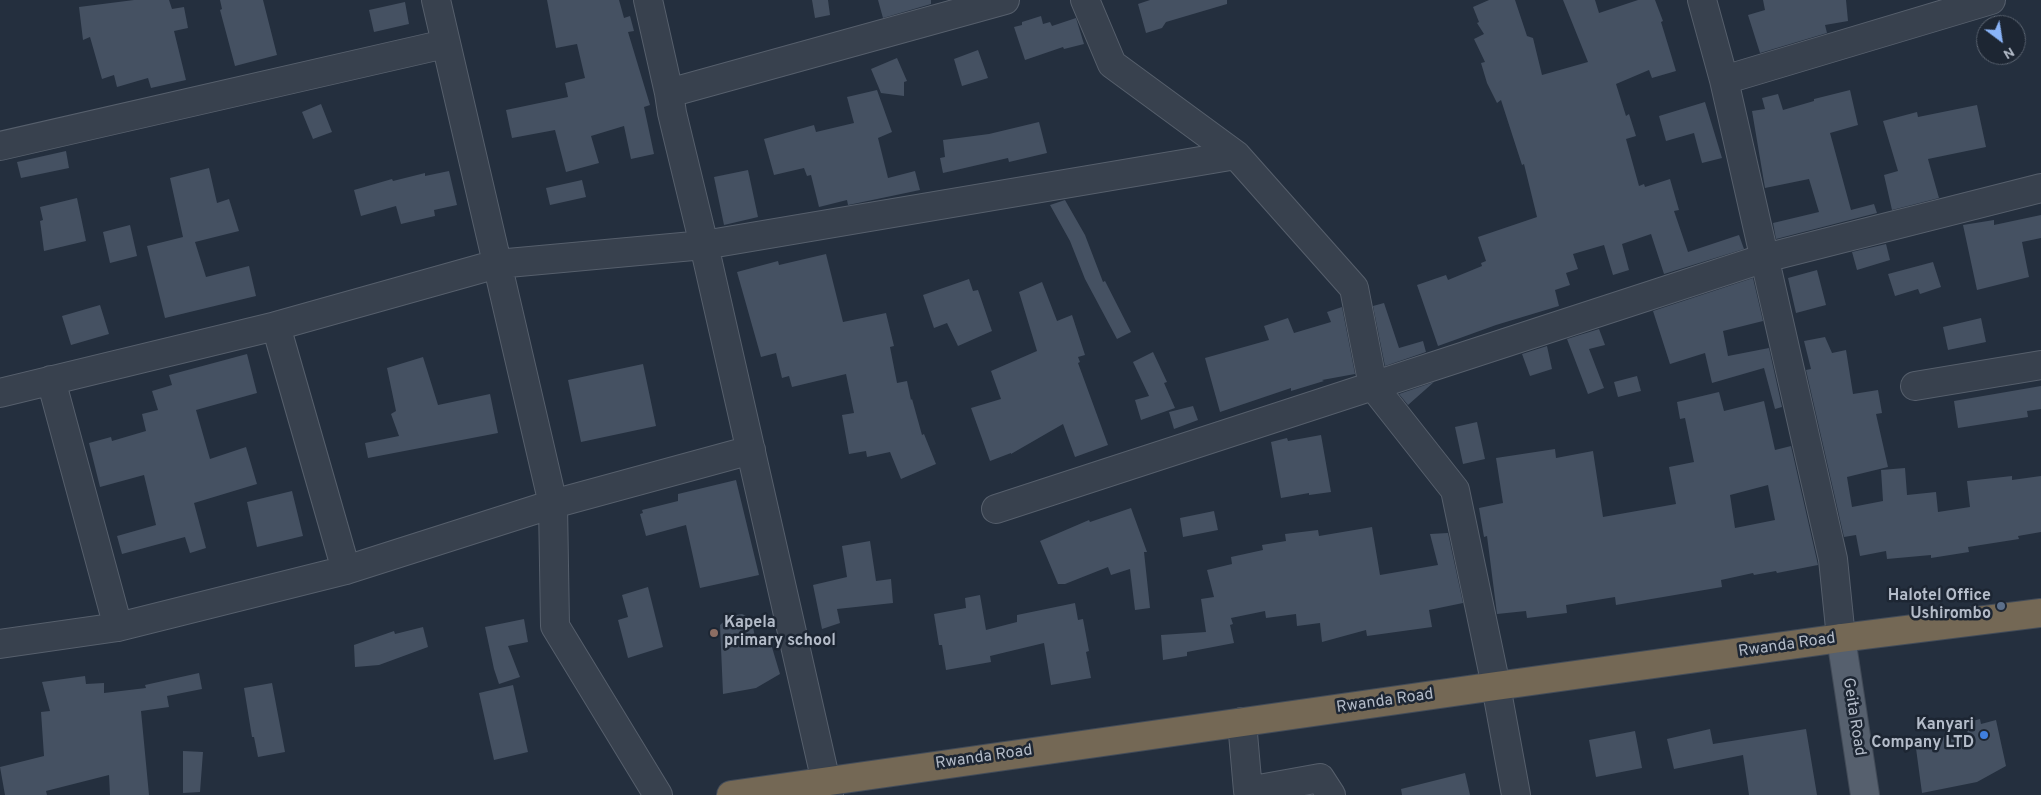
<!DOCTYPE html>
<html>
<head>
<meta charset="utf-8">
<style>
  body { margin:0 }
  #map { position:relative; width:2041px; height:795px; overflow:hidden; background:#242f3e; font-family:Overpass,sans-serif }
  canvas { display:block }
  .north { position:absolute; left:1976px; top:15px; width:50px; height:50px; box-sizing:border-box; background:#1d2633; border:1px solid #59626f; border-radius:50%; rotate:149deg; font-size:14px; font-weight:700; line-height:20px; text-align:center; color:#b4bcc9 }
  .north::after { content:''; display:block; margin:auto; width:18px; height:22px; background:#8ab4f8; clip-path:polygon(50% 0,100% 100%,50% 72%,0 100%) }
</style>
</head>
<body>
<div id="map">
<canvas width="2041" height="795"></canvas>
<div class="north">N</div>
</div>
<script>
const c = document.querySelector('canvas').getContext('2d');
c.lineJoin = 'round';
function fillPath(path, color) { c.fillStyle = color; c.fill(path, 'evenodd'); }
const toPath = rows => new Path2D(rows.map(r => 'M' + r).join(''));
function trace(path, color, width, dash) { c.strokeStyle = color; c.lineWidth = width; c.lineCap = dash ? 'butt' : 'round'; c.setLineDash(dash || []); c.stroke(path); }
function label(font, color, halo, rows, align = 'center') {
  c.font = font + ' Overpass,sans-serif'; c.lineWidth = 5; c.setLineDash([]); c.textBaseline = 'middle'; c.strokeStyle = halo; c.fillStyle = color; for (const [text, x, y, turn = 0] of rows) {
    c.save(); c.translate(x, y); c.rotate((+turn || 0) * Math.PI / 180); c.textAlign = isNaN(turn) ? turn : align; if (halo) c.strokeText(text, 0, 0); c.fillText(text, 0, 0); c.restore();
  }
}
const building = toPath([
  [134,0,169,0,172,9,184,7,188,28,174,31,186,80,151,88,148,78,117,87,114,75,102,79,90,37,83,40,79,7],
  [220,0,263,0,277,55,235,66,220,10,222,9],
  [547,0,619,0,624,18,630,16,634,31,628,32,650,105,644,107,654,154,631,159,624,126,591,136,599,163,566,172,555,130,512,138,506,110,568,97,565,83,585,78,577,44,556,48],
  [812,0,828,0,830,15,815,18],
  [878,0,931,0,931,4,883,18],
  [1150,0,1227,0,1227,4,1166,22,1162,28,1146,33,1138,4],
  [1489,0,1515,0,1527,36,1533,38,1542,75,1588,62,1563,0,1595,0,1599,13,1638,0,1655,0,1663,21,1661,22,1676,71,1652,78,1649,70,1616,84,1626,116,1629,114,1636,136,1626,139,1639,186,1644,184,1645,187,1670,179,1679,210,1674,211,1688,252,1739,235,1744,249,1664,274,1651,234,1622,244,1629,270,1613,275,1604,245,1573,254,1578,269,1566,273,1570,285,1555,290,1559,306,1496,325,1438,346,1417,285,1446,275,1448,280,1482,266,1481,263,1486,261,1478,237,1537,217,1524,164,1522,165,1501,100,1497,103,1487,83,1481,63,1485,62,1474,39,1484,34,1477,23,1479,22,1473,7],
  [1763,0,1846,0,1848,21,1825,25,1827,33,1760,53,1748,15,1765,10],
  [405,2,409,24,374,32,369,10],
  [1041,16,1043,24,1050,22,1052,26,1076,18,1084,44,1064,49,1063,47,1025,60,1014,27,1022,25,1022,22],
  [978,50,988,78,962,86,954,59],
  [897,58,907,81,904,82,904,96,881,93,871,69],
  [877,90,892,132,878,138,888,178,915,171,920,190,858,203,848,205,847,200,819,207,811,175,807,176,804,168,774,175,764,139,814,125,816,132,854,123,847,97],
  [1850,90,1858,125,1830,133,1851,210,1874,204,1877,213,1776,239,1773,223,1819,212,1809,179,1765,188,1752,111,1765,109,1762,98,1778,94,1783,110,1814,101,1814,99],
  [1705,102,1722,158,1702,163,1694,133,1666,141,1659,116],
  [321,104,332,132,313,139,302,112],
  [1977,105,1986,147,1928,159,1939,198,1892,210,1884,175,1898,171,1883,121,1917,112,1918,117],
  [1039,122,1047,153,1009,162,1008,158,943,173,940,158,945,157,943,140,989,134],
  [66,151,69,168,21,178,17,162],
  [209,168,217,203,229,199,239,231,195,242,206,277,249,266,256,296,165,318,147,246,183,237,170,178],
  [748,170,758,217,724,225,714,177],
  [449,171,457,205,434,210,435,216,401,224,396,206,361,216,354,190,392,179,393,181,425,173,425,176],
  [582,180,586,197,550,205,546,188],
  [77,198,86,241,44,251,40,221,43,220,40,207],
  [1065,200,1085,235,1103,282,1105,281,1131,332,1117,339,1085,279,1070,241,1050,205],
  [2041,215,2041,238,2022,242,2029,277,1977,290,1963,225,1994,220,1994,225],
  [130,225,137,256,110,263,103,232],
  [1886,244,1890,260,1857,270,1852,252],
  [826,254,843,322,886,313,894,346,890,347,897,383,907,381,911,400,912,399,922,435,924,434,936,464,901,479,890,452,867,457,866,451,849,454,842,415,854,413,846,374,792,387,789,376,782,378,776,353,761,357,737,272,778,261,779,265],
  [1933,262,1941,287,1920,294,1918,289,1895,296,1888,274],
  [1817,270,1826,305,1796,313,1788,278],
  [1753,278,1763,321,1723,331,1728,356,1769,348,1782,407,1775,409,1764,368,1712,383,1705,353,1670,364,1653,311],
  [969,279,973,291,978,290,992,331,958,346,947,323,934,328,923,295],
  [1042,282,1057,321,1072,315,1085,355,1078,357,1080,362,1078,363,1108,445,1075,457,1063,424,1011,454,1011,453,990,461,971,408,1001,399,991,371,1037,351,1019,292],
  [1384,303,1399,348,1423,341,1426,352,1385,366,1373,306],
  [100,305,109,334,71,345,62,316],
  [1342,307,1355,374,1322,380,1324,381,1291,391,1291,388,1220,412,1205,358,1269,340,1264,326,1288,318,1294,333,1331,322,1327,312],
  [1981,318,1986,342,1948,350,1943,327],
  [1599,329,1605,345,1589,349,1604,388,1588,394,1567,339],
  [1825,337,1832,353,1846,350,1853,394,1878,390,1882,413,1876,414,1888,467,1847,477,1852,507,1883,501,1881,470,1905,468,1907,495,1936,492,1938,512,1970,507,1967,481,2012,476,2012,480,2041,476,2041,532,2018,536,2019,539,1968,547,1969,552,1931,558,1931,555,1887,559,1886,551,1860,556,1856,535,1844,537,1806,370,1811,369,1804,341],
  [1547,346,1552,369,1530,376,1522,354],
  [1153,352,1167,382,1164,383,1175,408,1141,420,1135,400,1149,396,1133,362],
  [247,354,257,393,196,410,210,459,246,447,257,484,194,503,206,548,190,553,185,537,122,554,117,536,156,525,144,475,100,487,89,443,111,437,112,441,146,431,142,414,158,410,152,391,172,385,169,375],
  [423,357,438,405,490,394,498,433,368,458,365,443,399,436,391,414,396,411,387,368],
  [643,364,656,426,581,442,568,380],
  [1637,376,1641,391,1618,397,1614,382],
  [1434,382,1408,405,1399,394],
  [2041,386,2041,409,2027,411,2028,417,1958,428,1954,401],
  [1719,392,1724,411,1764,401,1775,450,1791,446,1818,565,1777,573,1776,571,1754,575,1753,573,1721,580,1722,587,1616,605,1615,597,1566,605,1567,613,1527,618,1526,611,1497,614,1487,536,1484,537,1479,508,1503,503,1496,458,1555,449,1556,458,1593,451,1603,517,1676,504,1669,467,1694,462,1685,418,1680,419,1677,402],
  [1768,485,1775,520,1735,528,1730,495],
  [1193,406,1198,420,1174,429,1169,412],
  [1477,422,1485,459,1463,464,1455,427],
  [1321,435,1331,492,1309,495,1309,493,1281,498,1271,442,1287,438,1288,441],
  [736,480,759,575,700,588,686,525,646,536,640,514,643,513,642,510,678,501,678,494],
  [292,491,303,536,257,547,247,502],
  [1131,508,1147,552,1144,552,1150,608,1135,610,1130,569,1111,575,1108,567,1065,584,1058,584,1040,541,1089,520,1090,522],
  [1214,511,1218,530,1183,537,1180,518],
  [1372,527,1380,575,1438,565,1430,534,1448,533,1463,603,1429,610,1432,627,1367,636,1366,630,1322,642,1320,623,1297,626,1296,614,1266,618,1265,611,1231,618,1233,624,1230,625,1234,643,1187,652,1187,656,1163,660,1161,635,1206,632,1201,599,1214,597,1207,570,1232,564,1231,557,1263,550,1262,545,1286,541,1285,534,1318,530,1319,536],
  [870,541,876,581,891,579,893,603,837,609,840,623,822,629,813,585,847,577,842,546],
  [648,587,663,647,628,658,618,620,628,617,622,595],
  [980,595,986,630,1017,622,1017,615,1075,603,1078,620,1083,619,1089,651,1086,652,1091,678,1051,685,1044,643,990,656,991,662,946,670,942,645,939,645,934,614,966,608,965,598],
  [742,614,751,618,757,646,771,644,780,674,756,688,723,694,720,625,730,616],
  [524,619,528,642,508,646,520,677,499,684,494,669,485,627],
  [423,627,428,647,379,665,355,667,354,645,394,631,395,634],
  [199,673,202,689,167,696,169,707,141,711,149,795,110,795,109,775,46,791,47,795,5,795,0,767,44,756,41,712,50,711,42,682,85,676,86,684,104,683,104,693,146,688,145,685],
  [272,683,285,752,258,757,254,737,252,737,244,688],
  [513,685,528,752,494,760,479,693],
  [1980,719,1981,724,1996,720,2006,766,1977,782,1922,793,1915,741,1968,734,1965,723],
  [1710,729,1713,744,1806,729,1817,795,1749,795,1743,755,1674,769,1667,739],
  [1635,731,1642,768,1596,777,1589,740],
  [183,751,203,752,200,792,183,793],
  [1465,773,1470,795,1402,795,1401,789]
]);
const minor = toPath([
  [436,0,553,504,555,626,658,795],
  [648,0,669,93,672,113,704,245,829,795],
  [1085,0,1112,64,1236,155,1354,288,1373,386,1455,490,1496,686,1516,795],
  [1702,0,1724,80,1833,559,1841,638],
  [1724,80,1991,0],
  [669,93,1005,0],
  [0,146,445,44],
  [276,326,346,570],
  [51,380,118,627],
  [1915,386,2041,365],
  [0,393,276,326,497,264,704,245,1236,155],
  [996,509,1765,258,2041,188],
  [0,644,118,627,346,570,553,504,751,450],
  [1242,722,1248,791,1320,778,1331,795]
]);
const major = toPath([
  [1841,638,1865,795]
]);
const highway = toPath([
  [731,795,1496,686,1841,638,2041,613]
]);
const markers = [
  [2001,606,5,"#5c6f8a"],
  [714,633,5,"#8d6e63"],
  [1984,735,5,"#3f7fe0"]
];
const poiNames = [
  ["Halotel Office",1991,597],
  ["Ushirombo",1991,615],
  ["Kapela",724,624,"left"],
  ["primary school",724,642,"left"],
  ["Kanyari",1974,726],
  ["Company LTD",1974,744]
];
const streetNames = [
  ["Rwanda Road",1787,646,-8],
  ["Rwanda Road",1385,702,-8],
  ["Geita Road",1853,717,81],
  ["Rwanda Road",984,758,-8]
];
fillPath(building, '#455162');
trace(minor, '#565f6c', 30);
trace(major, '#414a57', 30);
trace(highway, '#434c59', 30);
trace(minor, '#38414e', 28);
trace(major, '#56606e', 28);
trace(highway, '#746855', 28);
for (const [x, y, r, color] of markers) { const dot = new Path2D(); dot.arc(x, y, r, 0, 2 * Math.PI); c.fillStyle = color; c.fill(dot); trace(dot, '#1d2633', 2); }
label('bold 16px', '#b4bcc9', '#1d2633', poiNames, 'right');
label('16px', '#b4bcc9', '#1d2633', streetNames);
</script>
</body>
</html>
